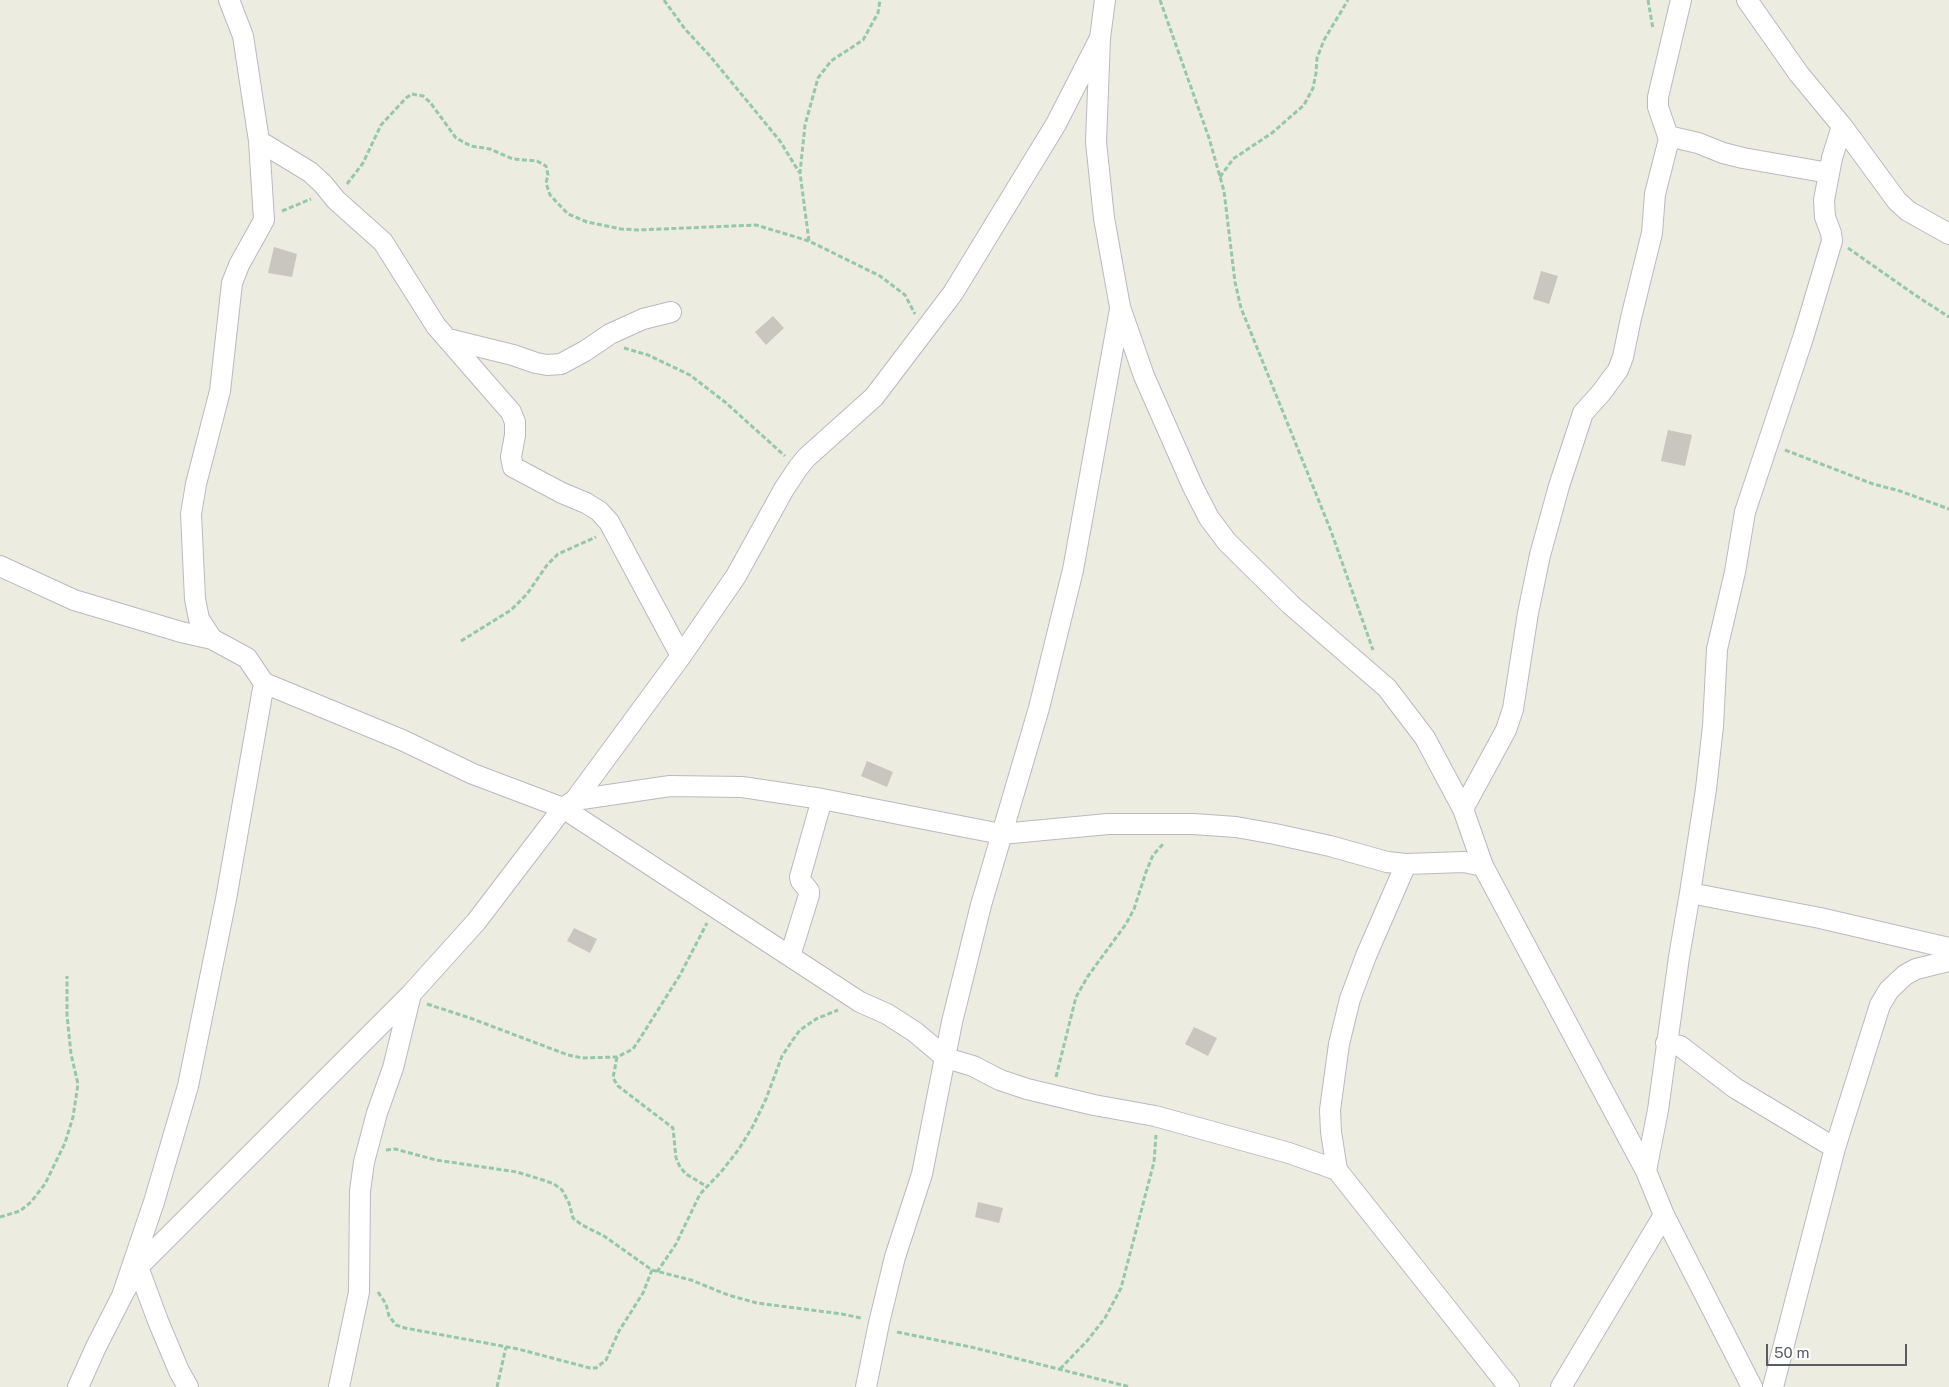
<!DOCTYPE html>
<html>
<head>
<meta charset="utf-8">
<style>
  body { margin:0 }
  #map { position:relative; width:1949px; height:1387px; overflow:hidden; background:#edece1; font-family:"Public Sans",sans-serif }
  canvas { display:block }
  .scale { position:absolute; left:1766px; top:1344px; width:141px; height:22px; box-sizing:border-box; border:2px solid #595c62; border-top:0; padding-left:6px; font-size:15px; line-height:18px; white-space:nowrap; color:#595c62; -webkit-text-stroke:4px #fff; paint-order:stroke }
</style>
</head>
<body>
<div id="map">
<canvas width="1949" height="1387"></canvas>
<div class="scale">50 m</div>
</div>
<script>
const c = document.querySelector('canvas').getContext('2d');
c.lineJoin = 'round';
function fillPath(path, color) { c.fillStyle = color; c.fill(path, 'evenodd'); }
const toPath = rows => new Path2D(rows.map(r => 'M' + r).join(''));
function trace(path, color, width, dash) { c.strokeStyle = color; c.lineWidth = width; c.lineCap = dash ? 'butt' : 'round'; c.setLineDash(dash || []); c.stroke(path); }
const building = toPath([
  [274,247,297,254,292,277,268,273],
  [1541,271,1558,276,1549,304,1533,299],
  [773,316,784,328,766,345,755,332],
  [1668,430,1692,435,1685,466,1661,461],
  [867,761,893,772,887,787,861,776],
  [574,928,597,939,590,953,567,941],
  [1194,1027,1217,1038,1208,1056,1185,1044],
  [978,1202,1003,1208,999,1223,975,1217]
]);
const path = toPath([
  [664,0,685,29,710,56,780,141,799,172],
  [1160,0,1209,138,1224,191,1235,282,1241,308,1331,531,1373,650],
  [1648,0,1653,29],
  [1220,177,1233,159,1272,133,1304,105,1313,88,1316,73,1317,58,1324,40,1348,0],
  [347,184,363,163,381,125,406,98,412,94,423,96,430,102,456,138,471,146,490,149,513,159,537,161,546,166,548,175,546,183,550,195,568,214,587,222,621,229,638,230,756,225,809,241,880,276,905,295,915,314],
  [282,211,311,199],
  [809,241,800,173,805,125,818,78,831,61,863,40,878,13,880,0],
  [1848,248,1915,295,1949,317],
  [624,348,648,355,690,375,725,402,785,456],
  [1785,450,1873,484,1900,491,1949,509],
  [461,641,511,610,527,594,547,565,558,554,596,537],
  [427,1004,470,1018,568,1055,582,1058,617,1057,633,1049,639,1040,680,975,707,923],
  [617,1057,613,1078,618,1086,673,1128,676,1158,680,1167,686,1174,706,1186],
  [1056,1077,1076,997,1088,976,1126,924,1134,909,1146,872,1153,855,1163,844],
  [386,1150,395,1149,436,1160,517,1172,543,1180,554,1184,562,1190,569,1203,573,1218,582,1225,604,1236,652,1270,691,1280,728,1295,757,1303,842,1314,861,1318],
  [0,1217,20,1211,31,1202,45,1184,65,1143,73,1117,78,1084,71,1054,67,1015,67,976],
  [657,1272,676,1244,700,1194,721,1172,739,1149,753,1126,766,1099,782,1056,792,1041,800,1030,816,1019,838,1010],
  [378,1292,386,1304,389,1316,396,1325,405,1328,518,1349,590,1368,596,1368,606,1360,619,1331,643,1293,652,1270],
  [897,1332,971,1347,1130,1387],
  [1060,1369,1087,1341,1105,1318,1121,1288,1154,1162,1156,1135],
  [497,1387,506,1347]
]);
const minor = toPath([
  [229,0,243,36,259,141,264,220,239,265,232,283,220,391,196,484,191,514,195,599,199,619,212,639,247,658,264,683,402,740,473,774,563,808,860,1002,887,1014,915,1032,946,1058,973,1066,1000,1080,1027,1089,1094,1105,1155,1116,1289,1153,1337,1170],
  [1105,0,1100,38,1096,142,1104,218,1120,307,1144,376,1193,487,1209,518,1227,542,1291,605,1387,688,1425,738,1463,809,1483,866,1646,1171,1664,1215,1752,1387],
  [1747,0,1799,74,1842,126,1897,201,1908,211,1949,234],
  [1668,136,1698,143,1723,153,1743,158,1829,173],
  [259,141,310,172,323,184,336,200,383,242,436,326,511,412,515,422,515,435,511,457,513,467,562,493,586,503,599,511,609,522,681,656],
  [448,339,513,355,536,363,547,365,561,364,585,351,610,334,643,319,671,312],
  [0,566,74,600,181,632,212,639],
  [575,800,670,786,742,787,822,799,1001,834,1108,824,1193,824,1236,827,1275,834,1330,846,1387,862,1406,864,1464,862,1483,866],
  [1463,809,1506,730,1513,709,1528,613,1540,555,1559,486,1583,413,1601,393,1618,370,1623,357,1631,318,1652,233,1655,194,1669,139,1658,107,1658,97,1681,0],
  [1406,864,1366,956,1350,999,1339,1044,1330,1110,1331,1132,1337,1170,1509,1387],
  [1690,893,1820,918,1949,948],
  [790,956,809,895,809,891,801,881,800,877,822,799],
  [1666,1043,1680,1046,1735,1088,1835,1148],
  [1646,1171,1658,1110,1679,957,1690,893,1706,789,1713,726,1717,649,1735,572,1745,512,1803,338,1832,241,1831,233,1825,217,1824,200,1832,158,1842,126],
  [138,1267,158,1321,179,1371,188,1387],
  [122,1296,138,1267,411,994,476,922,563,808,575,800,681,656,736,576,784,489,798,468,806,458,874,397,953,293,1056,124,1100,38],
  [78,1387,96,1347,122,1296,154,1202,188,1086,226,899,264,683],
  [339,1387,359,1292,360,1191,364,1162,377,1113,393,1068,411,994],
  [866,1387,879,1323,895,1257,922,1174,952,1022,981,905,1039,708,1073,570,1120,309],
  [1561,1387,1664,1215],
  [1773,1387,1835,1148,1880,1005,1889,990,1905,975,1916,969,1949,961]
]);
fillPath(building, '#c8c6be');
trace(minor, '#b9bac0', 22);
trace(path, '#95c7aa', 3, [5, 2.5]);
trace(minor, '#fff', 20);
</script>
</body>
</html>
